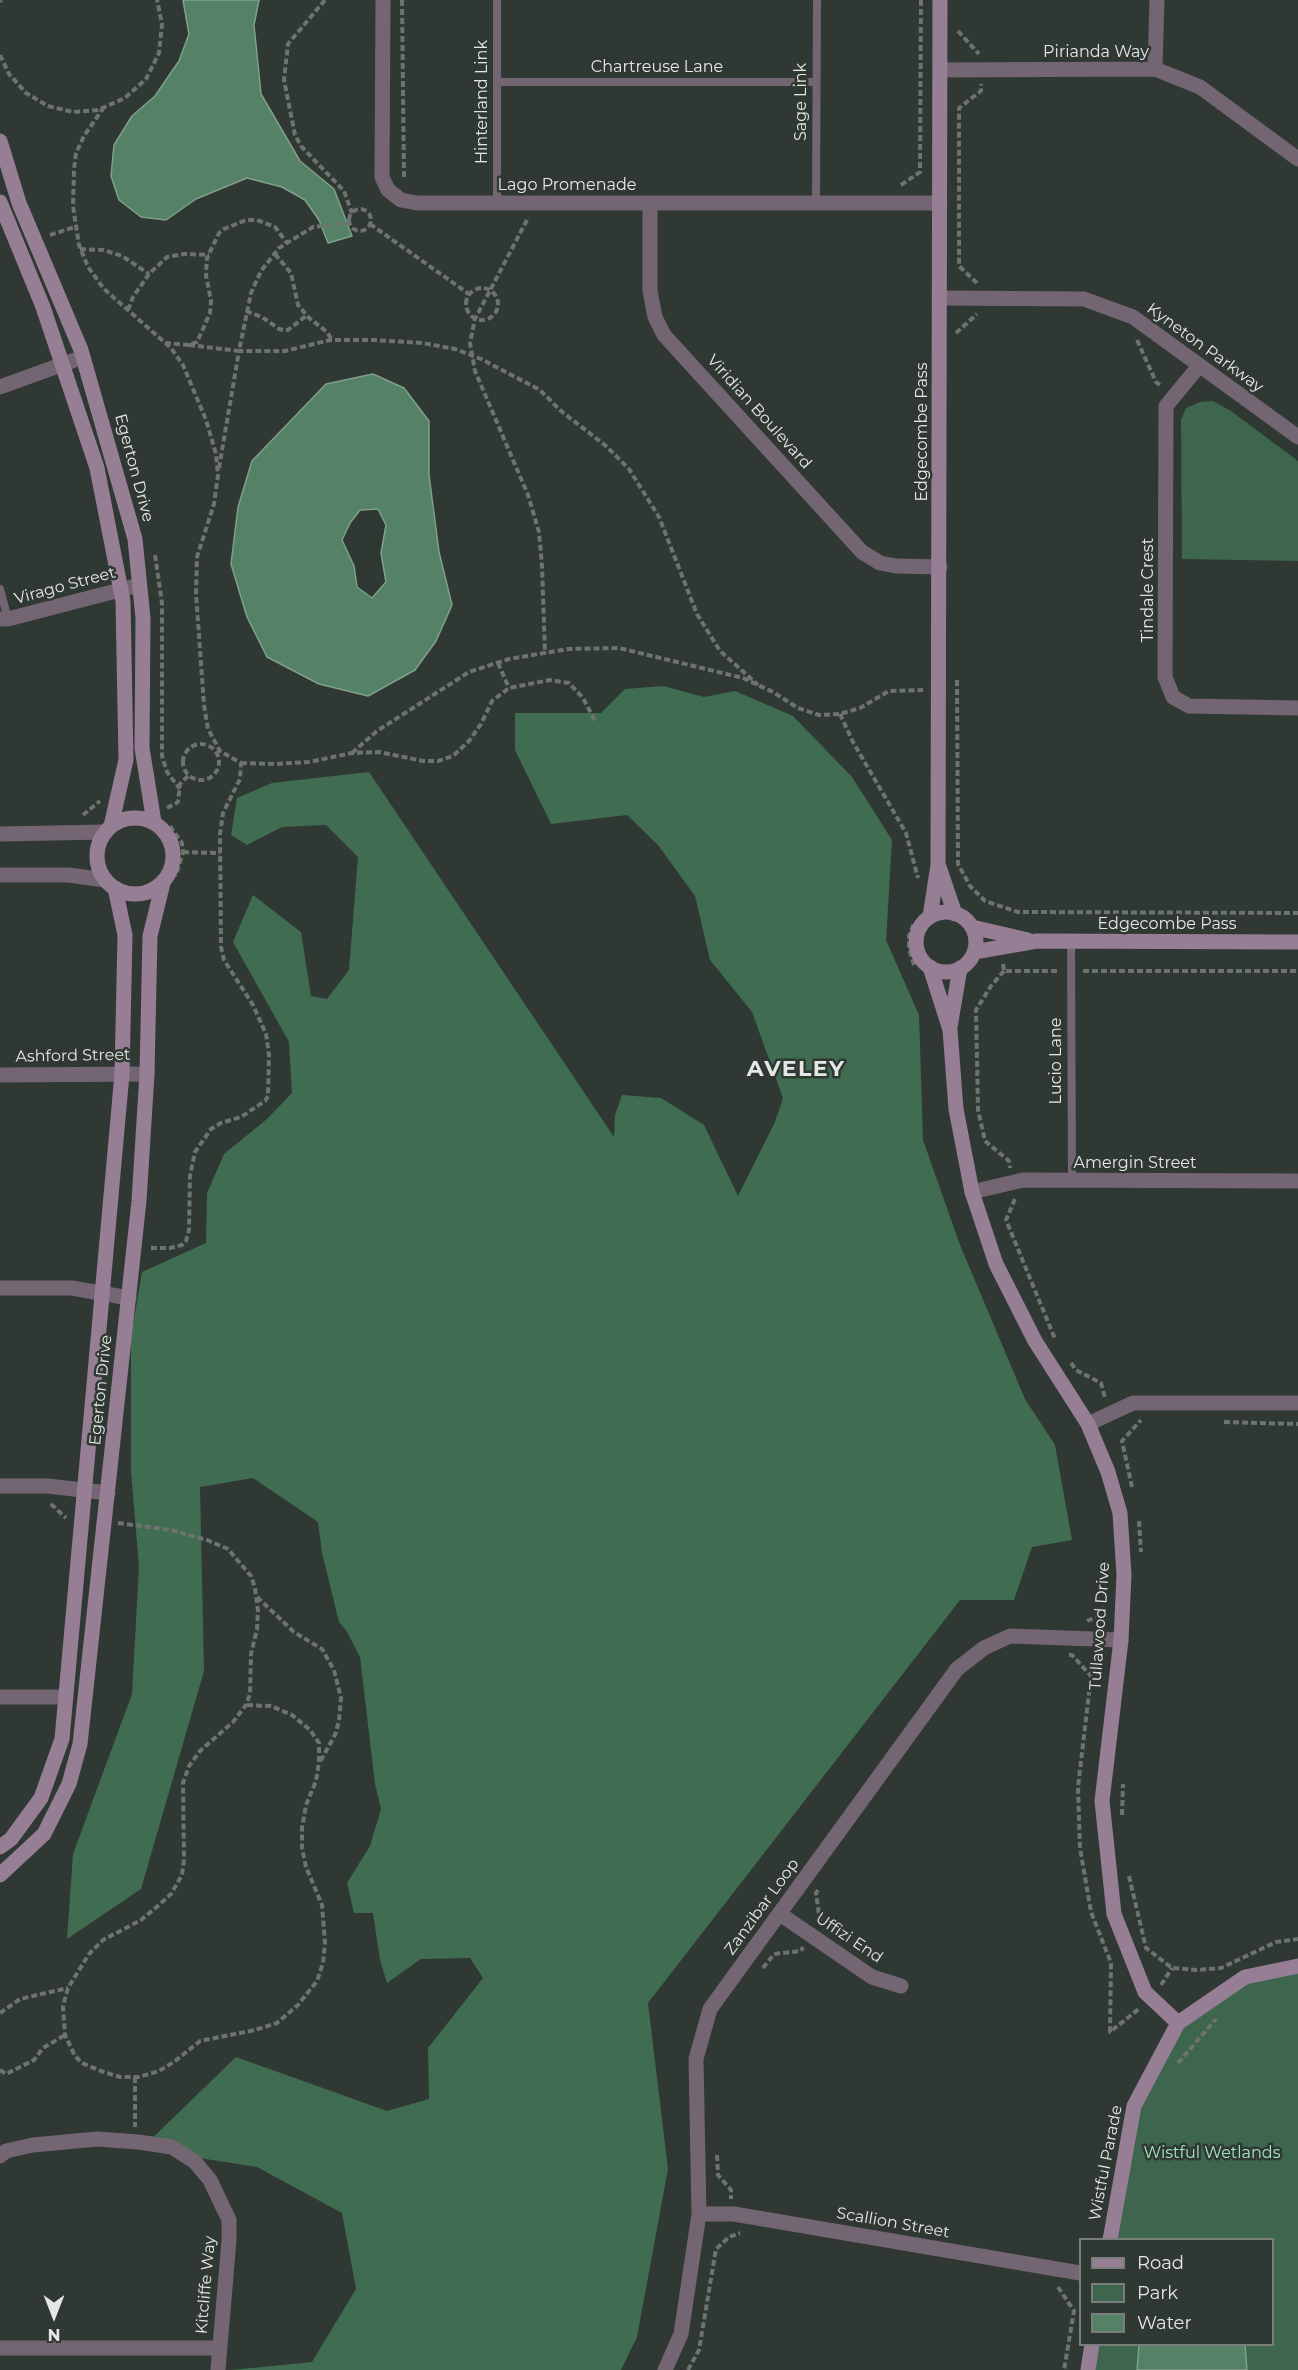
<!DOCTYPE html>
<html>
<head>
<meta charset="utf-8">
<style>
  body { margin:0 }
  #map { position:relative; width:1298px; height:2370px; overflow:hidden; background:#303833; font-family:Montserrat,sans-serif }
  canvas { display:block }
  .legend { position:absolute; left:1079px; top:2238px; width:195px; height:108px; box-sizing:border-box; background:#303833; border:2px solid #787e7a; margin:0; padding:8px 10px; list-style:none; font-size:18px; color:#e4e8e5 }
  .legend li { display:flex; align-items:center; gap:12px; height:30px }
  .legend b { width:30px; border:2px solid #787e7a }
  .north { position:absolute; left:24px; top:2286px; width:60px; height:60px; -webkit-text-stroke:4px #303833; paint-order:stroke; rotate:180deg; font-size:16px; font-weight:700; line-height:24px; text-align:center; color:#e4e8e5 }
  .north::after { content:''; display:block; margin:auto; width:21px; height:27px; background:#e4e8e5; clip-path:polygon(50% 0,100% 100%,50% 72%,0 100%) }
</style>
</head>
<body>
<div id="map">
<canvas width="1298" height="2370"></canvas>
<ul class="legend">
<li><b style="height:8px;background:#967e95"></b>Road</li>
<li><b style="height:16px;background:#3e654e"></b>Park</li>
<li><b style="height:16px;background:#558166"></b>Water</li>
</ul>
<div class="north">N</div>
</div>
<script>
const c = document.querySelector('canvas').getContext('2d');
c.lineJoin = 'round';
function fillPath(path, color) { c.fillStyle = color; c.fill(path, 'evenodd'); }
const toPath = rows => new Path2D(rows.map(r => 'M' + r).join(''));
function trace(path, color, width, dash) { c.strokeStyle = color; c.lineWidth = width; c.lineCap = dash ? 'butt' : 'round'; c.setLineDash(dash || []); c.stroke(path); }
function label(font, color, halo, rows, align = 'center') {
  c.font = font + ' Montserrat,sans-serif'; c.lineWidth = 5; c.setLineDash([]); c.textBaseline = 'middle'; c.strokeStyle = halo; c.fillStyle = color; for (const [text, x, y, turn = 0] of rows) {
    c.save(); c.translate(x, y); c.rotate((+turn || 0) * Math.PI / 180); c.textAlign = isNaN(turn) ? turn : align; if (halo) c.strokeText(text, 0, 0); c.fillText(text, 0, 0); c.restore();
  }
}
const green = toPath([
  [1213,401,1231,411,1298,461,1298,561,1182,559,1181,420,1186,408,1200,402],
  [1298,1967,1298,2370,1087,2370,1092,2345,1272,2344,1272,2240,1110,2239,1134,2104,1183,2029,1246,1975]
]);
const forest = toPath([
  [663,686,704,697,735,691,793,716,852,777,892,840,886,940,919,1015,923,1140,960,1245,1025,1399,1055,1445,1072,1540,1032,1547,1014,1600,960,1600,648,2003,668,2169,637,2337,621,2370,232,2370,312,2362,356,2289,342,2213,257,2167,141,2149,236,2057,387,2111,429,2099,428,2048,483,1978,470,1958,421,1959,387,1983,380,1960,373,1913,354,1913,347,1883,370,1846,381,1809,375,1784,360,1657,346,1630,339,1622,322,1553,318,1522,253,1478,200,1487,204,1671,141,1889,67,1939,73,1854,132,1694,139,1567,131,1471,131,1337,142,1272,206,1243,207,1193,224,1154,267,1119,292,1093,289,1042,233,942,253,895,301,932,311,996,327,999,349,970,358,857,326,825,282,827,247,845,231,835,237,798,272,783,369,772,614,1137,615,1115,622,1095,661,1098,704,1125,738,1196,775,1122,783,1098,752,1012,710,960,695,896,658,845,627,815,551,824,515,750,515,713,601,713,625,689]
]);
const water = toPath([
  [183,0,259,0,254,25,261,94,300,161,334,189,352,236,328,243,319,220,305,200,282,187,247,178,196,199,166,220,141,217,119,200,111,176,114,145,132,116,155,96,179,61,189,34,183,0],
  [373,374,404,388,429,421,429,475,439,552,452,605,436,641,415,670,368,696,319,684,267,657,247,617,231,564,238,507,252,461,326,384,373,374],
  [378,509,386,525,381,553,386,582,372,598,357,587,354,566,342,540,350,523,360,510,378,509],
  [1139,2345,1245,2345,1247,2370,1137,2370,1139,2345]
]);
const path = toPath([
  [325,0,288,44,284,80,295,135,301,146,344,191,352,213],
  [402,0,404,179],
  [0,2,1,0],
  [958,31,979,54],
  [0,55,9,74,26,93,48,106,73,112,98,110,125,98,146,79,159,53,162,24,157,0],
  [104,107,84,136,76,153,74,169,73,206,79,245,88,267,104,289,171,348,183,365,206,420,216,454,218,475,214,504,197,557,196,594,204,705,208,729,220,751,241,763,240,779,223,813,220,834,221,947,224,960,253,1005,266,1034,269,1055,268,1096,265,1101,241,1117,221,1123,211,1129,195,1152,190,1176,189,1230,186,1241,182,1245,170,1248,150,1248],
  [901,185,920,172,921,0],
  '349 220a11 11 0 1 1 22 0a11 11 0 1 1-22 0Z',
  [527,220,475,319,470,343,475,371,528,495,539,532,542,566,545,653],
  [370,224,469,294],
  [50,235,75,227],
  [80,249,103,250,122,256,149,274],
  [275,254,291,273,298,305,309,318,327,332,332,340],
  [977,283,959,266,959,108,981,91,981,84],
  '466 304a16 16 0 1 1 32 0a16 16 0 1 1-32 0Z',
  [128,310,133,297,149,274,167,257,184,254,209,255],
  [246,311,262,317,279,329,284,330,288,330,306,316],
  [956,333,977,314],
  [1137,340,1156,382,1161,386],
  [165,343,189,345,197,342,203,329,210,313,211,301,206,275,207,258,219,233,224,229,246,220,257,220,275,227,287,243],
  [189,345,239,351,251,293,261,271,279,248,313,227,350,223],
  [219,468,239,351,285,351,330,340,373,340,423,343,455,349,481,359,540,390,561,411,606,446,629,469,659,517,697,614,720,651,758,685],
  [155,555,162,603,162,756,167,772,180,789],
  [498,663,509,688],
  [957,680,958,864,970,886,985,901,1018,912,1298,913],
  [840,714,853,742,906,833,918,878],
  '183 762a18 18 0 1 1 36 0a18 18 0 1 1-36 0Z',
  [352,753,377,731,469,672,509,659,568,649,619,648,743,678,773,692,798,708,819,715,840,714,860,708,889,691,923,690],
  [241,763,275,764,309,762,352,753,379,752,423,761,438,761,453,756,469,741,481,724,492,701,509,688,550,680,569,683,583,698,596,723],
  [167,808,178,802,180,784,189,775],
  [83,815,100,801],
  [170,826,182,843,183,852,176,876],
  [183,852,220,853],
  [1003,964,1004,971,1060,971],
  [914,965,909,949,909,936,914,923],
  [1004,971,991,986,976,1010,978,1110,985,1141,1009,1161,1010,1168],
  [1083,971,1298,971],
  [1015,1199,1006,1220,1055,1339],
  [1071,1363,1076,1370,1101,1383,1105,1398],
  [1224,1422,1298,1424],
  [1132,1487,1122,1441,1141,1420],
  [51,1504,66,1518],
  [1139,1521,1141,1552],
  [118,1523,171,1530,207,1540,228,1549,251,1576,255,1588,258,1611,257,1629,251,1654,250,1694,246,1705,233,1722,200,1751,189,1766,183,1783,184,1860,182,1875,171,1894,159,1905,141,1920,103,1940,89,1954,68,1988,63,2006,65,2035,75,2056,82,2063,101,2071,120,2077,139,2077,159,2071,175,2061,200,2041,255,2030,277,2023,298,2005,317,1981,323,1963,325,1943,322,1905,306,1867,302,1848,302,1828,306,1805,316,1781,319,1762,319,1743,310,1730,292,1715,271,1706,246,1705],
  [257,1597,294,1632,322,1649,334,1670,341,1698,339,1721,335,1735,320,1762],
  [1087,1621,1102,1614,1105,1606],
  [1069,1655,1072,1655,1091,1676,1078,1787,1080,1848,1091,1912,1111,1963,1110,2032,1140,2008],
  [1122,1815,1123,1784],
  [1129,1876,1146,1948,1172,1968,1196,1970,1221,1968,1276,1942,1298,1939],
  [818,1890,816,1893,820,1921],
  [763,1968,774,1954,801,1951,803,1947],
  [1161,1985,1172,1968],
  [0,2013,20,1999,68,1988],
  [1178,2063,1216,2019],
  [0,2070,6,2074,34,2060,43,2048,65,2035],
  [135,2077,135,2127],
  [717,2155,718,2175,731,2190,731,2199],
  [1058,2287,1074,2311,1064,2370],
  [688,2370,699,2350,716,2249,729,2237,740,2233]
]);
const lane = toPath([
  [497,82,816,82],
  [497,203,497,0],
  [816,203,817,0],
  [0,589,8,619],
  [1071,942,1072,1181]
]);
const street = toPath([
  [383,0,382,177,388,190,401,200,417,203,940,203],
  [1155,69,1157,0],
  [940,70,1155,69,1200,87,1298,159],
  [650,203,650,291,655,317,664,335,862,552,880,563,896,566,940,567],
  [940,298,1084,299,1133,317,1298,437],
  [1199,366,1166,406,1165,677,1173,697,1189,706,1298,708],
  [0,387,83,357],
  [0,619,8,619,139,585],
  [0,834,105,832],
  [0,875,69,875,105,880],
  [0,1075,147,1074],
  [972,1192,1023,1180,1298,1181],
  [0,1288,72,1288,129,1298],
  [1088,1424,1133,1403,1298,1403],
  [0,1486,48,1486,108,1493],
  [0,1697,65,1697],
  [780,1914,872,1977,901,1986],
  [0,2156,6,2151,33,2145,97,2139,138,2142,172,2147,195,2162,210,2180,229,2220,229,2240,218,2370],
  [699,2214,734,2214,1080,2273],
  [0,2348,219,2348],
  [665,2370,681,2334,699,2214,696,2059,710,2009,957,1669,984,1648,1010,1636,1121,1640]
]);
const secondary = toPath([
  [0,141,19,203,81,350,135,539,143,618,142,748,154,822],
  [0,202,43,307,97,468,123,601,126,760,111,826],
  '97 856a38 38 0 1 1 76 0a38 38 0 1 1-76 0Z',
  [939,867,955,914],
  '916 942a30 30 0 1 1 60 0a30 30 0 1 1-60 0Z',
  [930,917,938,865,940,0],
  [972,927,1028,940],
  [974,952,1037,941,1298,942],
  [930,967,950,1030,956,1109,972,1192,996,1264,1035,1341,1088,1424,1108,1472,1120,1513,1124,1575,1121,1640,1102,1801,1114,1914,1145,1992,1178,2023],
  [950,1027,960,968],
  [0,1847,11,1839,41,1798,62,1739,122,1074,125,935,115,888],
  [0,1875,44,1834,69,1784,80,1744,139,1201,147,1074,150,936,163,883],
  [1110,2240,1134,2106,1178,2023,1245,1977,1298,1966],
  [1088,2370,1092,2344]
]);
const streetNames = [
  ["Pirianda Way",1096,52],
  ["Chartreuse Lane",657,67],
  ["Hinterland Link",482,102,-90],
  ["Sage Link",801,102,-90],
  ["Lago Promenade",567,185],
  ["Kyneton Parkway",1205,348,36],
  ["Viridian Boulevard",759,412,48],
  ["Edgecombe Pass",922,432,-90],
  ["Egerton Drive",134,468,75],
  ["Virago Street",65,586,-15],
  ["Tindale Crest",1148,590,-90],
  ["Edgecombe Pass",1167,924],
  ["Ashford Street",73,1056,-1],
  ["Lucio Lane",1056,1061,-90],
  ["Amergin Street",1135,1163],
  ["Egerton Drive",101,1390,-84],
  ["Tullawood Drive",1100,1626,-86],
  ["Zanzibar Loop",762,1907,-54],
  ["Uffizi End",849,1938,34],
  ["Wistful Parade",1106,2163,-79],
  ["Scallion Street",893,2223,10],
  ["Kitcliffe Way",206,2285,-85]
];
const parkNames = [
  ["Wistful Wetlands",1212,2153]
];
const districtNames = [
  ["AVELEY",796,1070]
];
fillPath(green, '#3e654e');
fillPath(forest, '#406c52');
fillPath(water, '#558166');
trace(water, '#80a08c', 1.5);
trace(path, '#6d7470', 4, [6, 3]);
trace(lane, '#746573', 8);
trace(street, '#746573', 15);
trace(secondary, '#967e95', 15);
label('16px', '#e4e8e5', '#303833', streetNames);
label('16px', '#9ee7bb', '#303833', parkNames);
c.letterSpacing = '1.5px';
label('bold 22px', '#e4e8e5', '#303833', districtNames);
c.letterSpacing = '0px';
</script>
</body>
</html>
